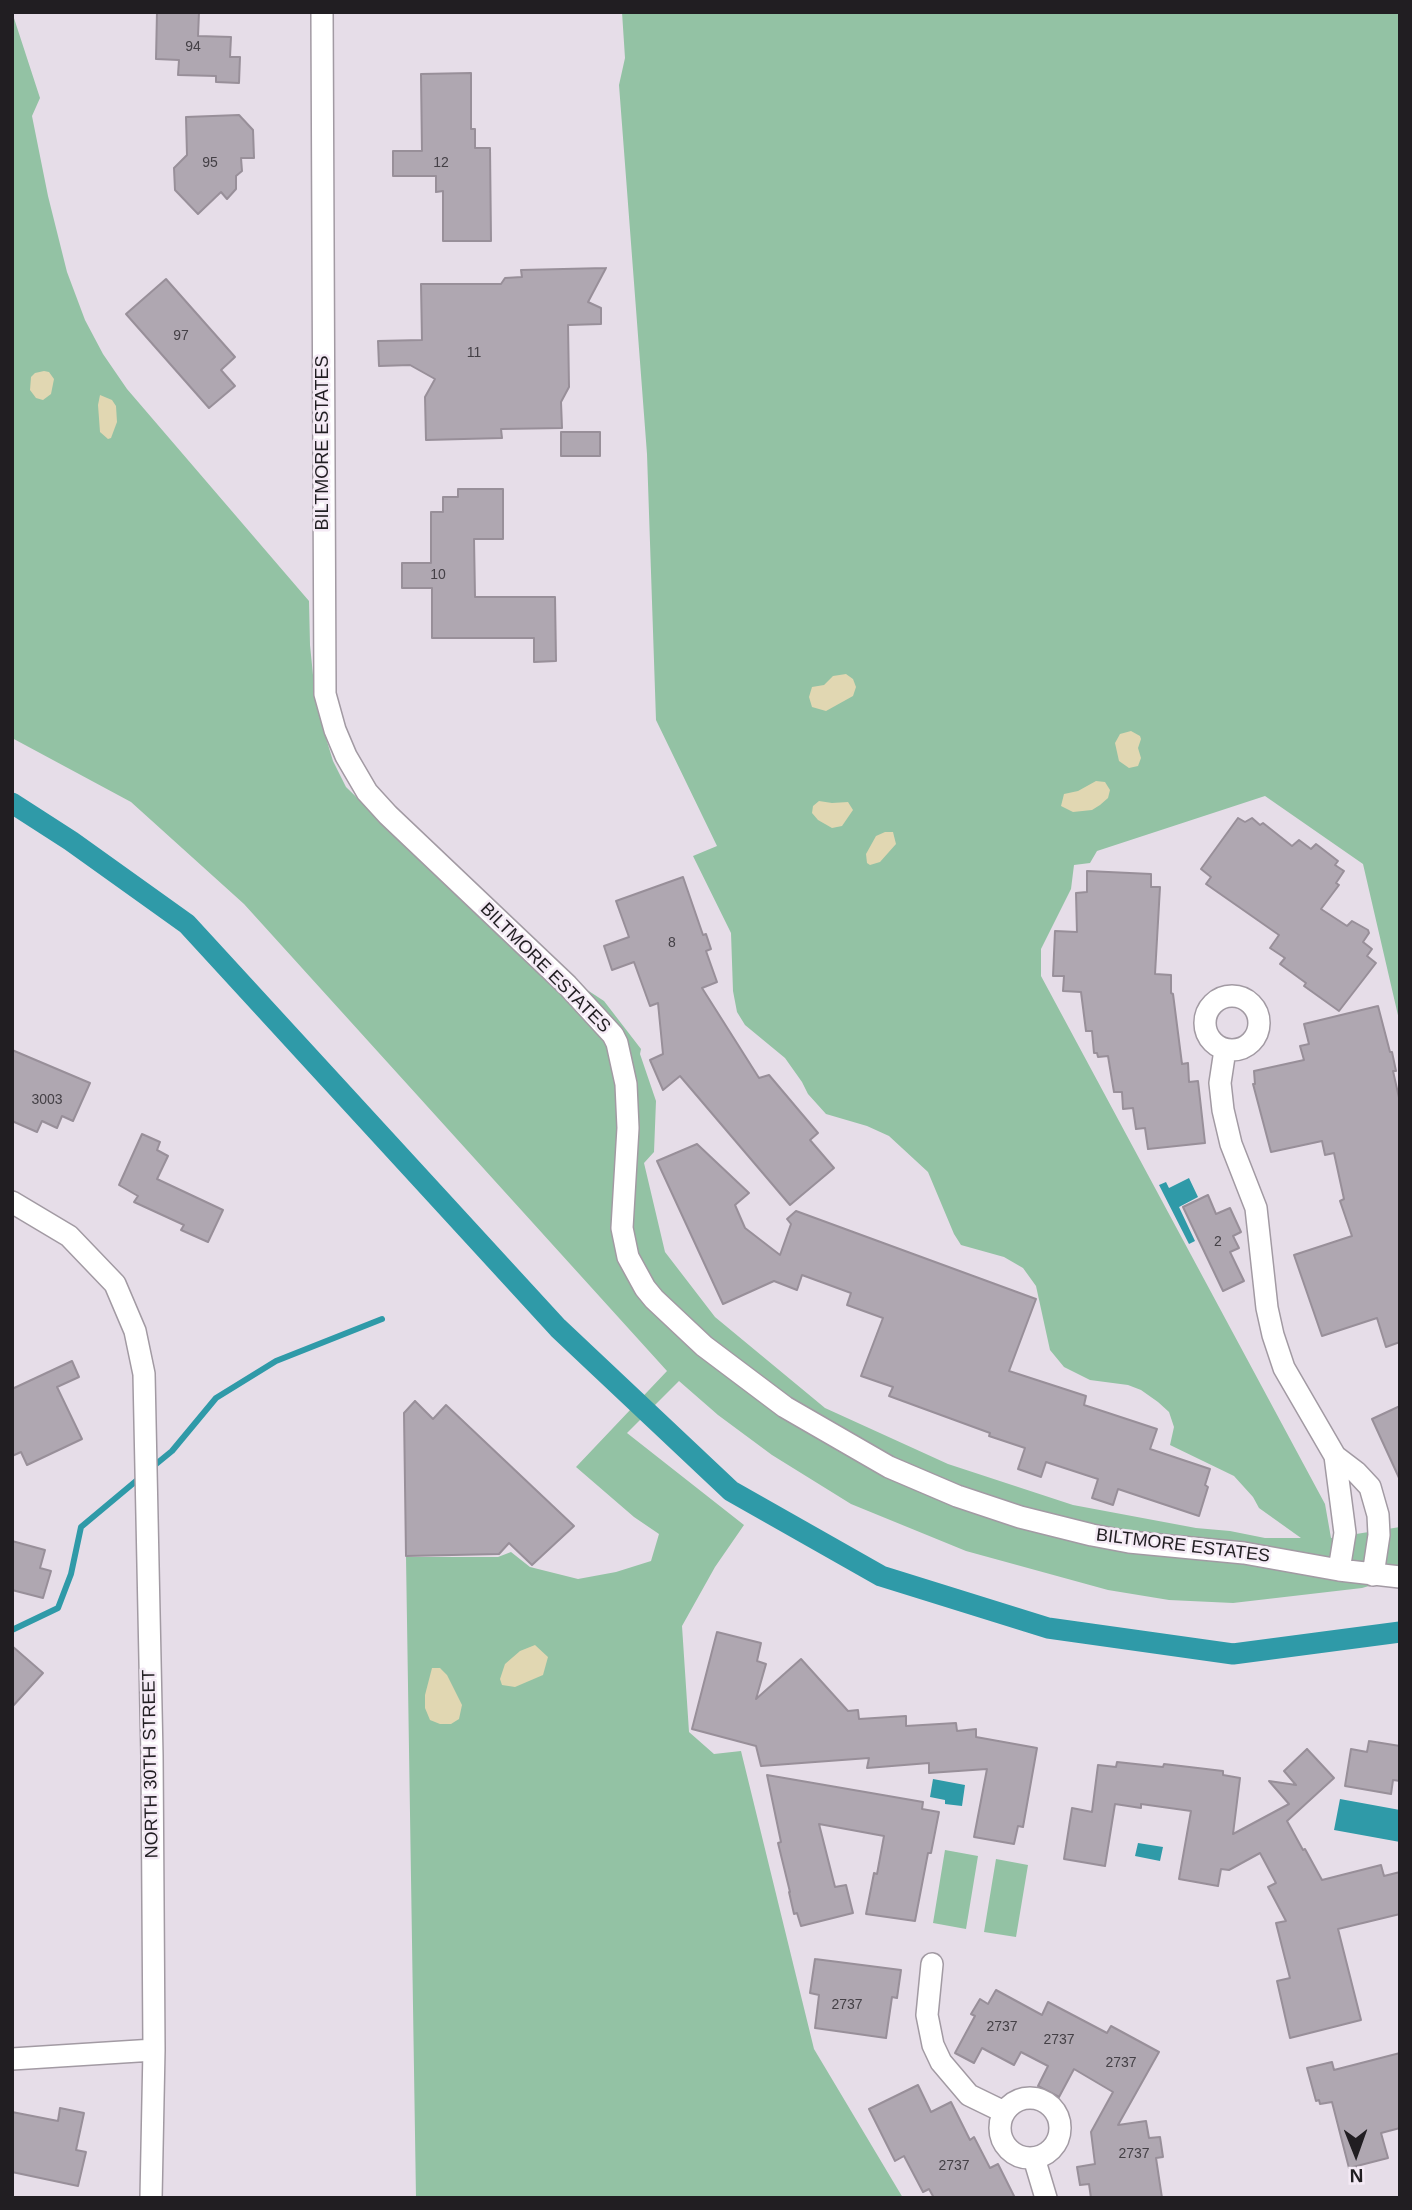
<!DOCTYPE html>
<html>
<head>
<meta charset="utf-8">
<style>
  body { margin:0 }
  #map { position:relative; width:1412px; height:2210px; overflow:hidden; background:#e6dde8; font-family:Helvetica,sans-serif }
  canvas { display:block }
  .frame { position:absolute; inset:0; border:14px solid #211e22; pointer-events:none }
  .north { position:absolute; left:1321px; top:2119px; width:70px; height:70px; -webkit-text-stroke:5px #f4eaf5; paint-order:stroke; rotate:179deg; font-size:19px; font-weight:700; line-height:28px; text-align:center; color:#211e22 }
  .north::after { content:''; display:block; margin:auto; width:24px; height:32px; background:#211e22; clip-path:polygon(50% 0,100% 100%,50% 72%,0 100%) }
</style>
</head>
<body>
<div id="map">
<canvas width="1412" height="2210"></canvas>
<div class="frame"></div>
<div class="north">N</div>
</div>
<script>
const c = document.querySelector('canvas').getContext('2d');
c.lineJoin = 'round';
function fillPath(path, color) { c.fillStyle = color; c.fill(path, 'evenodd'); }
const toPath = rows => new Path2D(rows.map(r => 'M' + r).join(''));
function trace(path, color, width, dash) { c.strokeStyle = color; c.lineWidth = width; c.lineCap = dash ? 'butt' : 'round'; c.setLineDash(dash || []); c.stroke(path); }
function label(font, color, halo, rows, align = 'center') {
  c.font = font + ' Helvetica,sans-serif'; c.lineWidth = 5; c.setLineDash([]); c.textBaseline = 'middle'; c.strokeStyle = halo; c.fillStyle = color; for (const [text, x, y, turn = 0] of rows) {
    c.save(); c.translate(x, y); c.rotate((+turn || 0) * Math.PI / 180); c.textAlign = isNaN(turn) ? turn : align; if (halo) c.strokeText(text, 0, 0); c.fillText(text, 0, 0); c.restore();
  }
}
const green = toPath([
  [12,12,40,98,32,116,48,196,67,272,85,320,103,354,127,389,309,601,310,645,316,705,333,761,346,787,488,925,604,1001,641,1049,640,1054,656,1101,654,1152,644,1163,665,1252,715,1317,825,1408,948,1464,1073,1505,1196,1528,1230,1531,1265,1538,1301,1538,1259,1508,1253,1497,1234,1476,1170,1445,1174,1427,1169,1412,1158,1402,1141,1390,1128,1385,1090,1380,1064,1367,1050,1350,1036,1286,1023,1268,1004,1257,961,1245,954,1234,928,1172,889,1136,867,1126,826,1114,808,1094,802,1082,785,1058,745,1025,737,1012,733,991,731,933,693,856,717,846,656,720,647,454,619,85,625,58,622,12,1400,12,1400,1024,1363,864,1265,796,1097,851,1090,863,1074,865,1071,889,1041,949,1041,976,1325,1504,1331,1538,1400,1527,1400,1577,1362,1588,1233,1603,1169,1600,1108,1590,966,1551,851,1504,772,1455,718,1415,679,1381,627,1433,744,1525,715,1567,682,1626,689,1732,714,1754,741,1751,814,2049,903,2198,416,2198,406,1557,498,1557,511,1552,530,1567,578,1579,616,1572,651,1561,659,1534,634,1517,576,1467,667,1371,244,904,131,802,12,738],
  [945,1850,978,1856,966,1929,933,1923],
  [996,1859,1028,1865,1016,1937,984,1932]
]);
const sand = toPath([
  [44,371,49,372,54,379,51,394,43,400,36,398,30,390,31,377,35,373],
  [100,395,112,400,116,406,117,422,111,438,108,439,100,432,98,405],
  [846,674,853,679,856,687,853,696,826,711,812,707,809,697,812,687,824,685,833,676],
  [1131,731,1140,736,1141,739,1138,748,1141,758,1138,766,1129,768,1119,761,1115,743,1120,734],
  [1096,781,1105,782,1110,790,1108,798,1100,805,1092,810,1073,812,1061,806,1064,794,1078,791],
  [819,801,832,803,848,802,853,810,842,826,832,828,818,820,812,813,813,806],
  [885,832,893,832,896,844,880,862,870,865,867,863,866,854,876,836],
  [535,1645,548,1657,543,1675,515,1687,502,1685,500,1679,505,1664,520,1651],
  [432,1668,440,1668,447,1675,462,1705,459,1719,451,1724,440,1724,430,1720,425,1708,425,1695]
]);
const water = toPath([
  [1189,1178,1198,1197,1179,1207,1195,1241,1189,1244,1159,1185,1166,1182,1169,1188],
  [933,1779,965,1785,962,1806,945,1804,945,1800,930,1797],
  [1340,1799,1400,1810,1400,1842,1334,1830],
  [1138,1843,1163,1847,1160,1861,1135,1856]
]);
const stream = toPath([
  [150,1469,172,1451,216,1398,276,1361,382,1319],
  [12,1630,58,1608,71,1574,81,1527,142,1476]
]);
const canal = toPath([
  [12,803,71,841,187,924,558,1328,731,1491,881,1576,1048,1628,1233,1654,1400,1632]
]);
const building = toPath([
  [157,12,199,12,198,36,231,37,230,57,240,57,239,83,216,82,216,76,178,75,179,60,156,59,157,12],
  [471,73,471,129,475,129,475,148,490,148,491,241,443,241,443,191,436,192,436,176,393,176,393,151,422,151,421,74,471,73],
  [239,115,253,130,254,158,241,158,242,171,236,176,236,189,227,199,221,192,198,214,175,190,174,168,187,155,186,117,239,115],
  [606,268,588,302,601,308,601,324,568,325,569,387,561,402,562,428,501,429,502,438,426,440,425,397,435,379,410,365,379,366,378,341,422,340,421,284,501,284,505,278,522,277,521,270,606,268],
  [166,279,235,357,221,370,235,386,209,408,126,314,166,279],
  [561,432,600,432,600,456,561,456,561,432],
  [458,489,503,489,503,539,474,539,475,597,555,597,556,661,534,662,534,638,432,638,432,588,402,588,402,563,431,563,431,512,443,512,443,497,458,497,458,489],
  [1238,818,1245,822,1252,818,1260,825,1263,823,1292,846,1299,840,1311,849,1316,844,1338,861,1335,865,1344,871,1336,883,1339,885,1321,909,1347,926,1352,921,1368,930,1369,933,1363,942,1372,949,1367,956,1376,963,1339,1011,1304,986,1306,983,1280,964,1285,958,1270,948,1279,935,1206,884,1211,877,1201,869,1238,818],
  [1087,871,1151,874,1151,887,1160,887,1155,974,1171,975,1171,993,1173,994,1182,1064,1188,1063,1189,1082,1198,1081,1205,1143,1148,1149,1145,1128,1136,1129,1133,1108,1123,1109,1122,1092,1114,1092,1108,1056,1098,1057,1097,1053,1094,1053,1092,1031,1086,1031,1081,992,1063,991,1064,976,1053,976,1055,931,1077,932,1076,893,1087,892,1087,871],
  [683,877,703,935,706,934,711,949,706,951,717,982,702,988,759,1078,769,1075,818,1133,810,1140,834,1168,790,1205,680,1076,663,1090,650,1060,663,1054,658,1003,650,1006,634,962,612,970,604,946,629,937,616,901,683,877],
  [1378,1006,1390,1052,1392,1052,1396,1071,1393,1071,1400,1102,1400,1342,1386,1347,1377,1318,1322,1336,1294,1255,1352,1236,1340,1201,1344,1199,1334,1153,1325,1155,1322,1141,1271,1152,1253,1084,1255,1084,1254,1071,1304,1060,1300,1046,1309,1044,1304,1024,1378,1006],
  [12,1050,90,1083,73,1121,62,1116,57,1128,42,1121,37,1132,12,1121,12,1050],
  [142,1134,160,1142,157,1150,168,1156,157,1179,223,1210,208,1242,181,1230,184,1225,134,1202,138,1196,119,1185,142,1134],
  [697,1144,749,1193,735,1205,745,1228,780,1255,791,1224,787,1219,796,1211,1036,1299,1009,1371,1086,1396,1084,1405,1157,1429,1150,1449,1210,1469,1205,1485,1208,1487,1199,1516,1118,1489,1113,1505,1092,1498,1098,1479,1046,1462,1041,1477,1018,1469,1025,1448,989,1436,990,1433,889,1396,893,1387,861,1376,883,1318,847,1305,851,1293,802,1275,797,1290,774,1281,723,1304,657,1161,697,1144],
  [1208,1195,1216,1214,1230,1208,1241,1232,1233,1236,1239,1248,1230,1252,1244,1281,1223,1291,1183,1207,1208,1195],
  [72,1361,79,1377,57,1387,82,1439,27,1465,21,1452,12,1456,12,1389,72,1361],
  [415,1401,433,1419,446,1405,574,1526,532,1565,509,1543,499,1554,406,1556,404,1413,415,1401],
  [1400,1406,1400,1480,1372,1419,1400,1406],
  [12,1541,45,1550,40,1568,51,1571,43,1598,12,1590,12,1541],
  [717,1632,761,1643,757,1661,766,1664,756,1699,801,1659,848,1711,858,1710,859,1719,906,1716,906,1726,956,1723,957,1731,976,1729,976,1737,1037,1748,1023,1827,1018,1826,1014,1844,974,1837,987,1769,929,1773,929,1763,867,1768,869,1758,761,1766,756,1746,692,1729,717,1632],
  [12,1646,43,1673,12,1707,12,1646],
  [1369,1741,1400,1746,1400,1781,1393,1780,1391,1794,1345,1786,1351,1749,1367,1752,1369,1741],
  [1307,1749,1334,1778,1287,1821,1303,1850,1305,1849,1322,1880,1381,1865,1384,1876,1400,1872,1400,1914,1338,1929,1361,2020,1290,2038,1277,1981,1290,1978,1276,1923,1286,1921,1268,1887,1276,1883,1260,1853,1229,1870,1221,1869,1218,1886,1179,1879,1191,1811,1141,1804,1141,1808,1115,1804,1105,1866,1064,1859,1072,1808,1092,1812,1098,1765,1116,1767,1117,1762,1163,1767,1164,1764,1223,1771,1223,1775,1240,1778,1233,1834,1289,1804,1269,1781,1296,1785,1284,1771,1307,1749],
  [767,1775,923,1802,922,1809,939,1812,931,1853,928,1853,915,1921,866,1914,874,1873,877,1874,884,1836,819,1824,835,1887,846,1885,853,1913,801,1926,797,1913,794,1914,789,1892,790,1892,778,1843,781,1842,767,1775],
  [815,1959,901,1970,897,1998,892,1997,886,2038,815,2028,819,1995,810,1993,815,1959],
  [996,1990,1042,2015,1048,2002,1107,2033,1111,2026,1159,2052,1118,2125,1146,2121,1149,2138,1160,2137,1163,2157,1156,2158,1162,2198,1091,2198,1089,2184,1080,2185,1077,2167,1095,2164,1091,2132,1113,2092,1074,2069,1059,2097,1038,2086,1048,2066,1021,2052,1014,2065,982,2048,974,2063,955,2053,975,2016,971,2014,980,1999,988,2004,996,1990],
  [1400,2053,1400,2128,1381,2133,1388,2158,1349,2168,1332,2102,1320,2104,1319,2100,1316,2101,1307,2068,1332,2062,1334,2070,1400,2053],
  [918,2085,931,2112,951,2102,970,2140,974,2137,990,2168,998,2164,1015,2198,934,2198,929,2189,923,2192,904,2156,895,2161,869,2109,918,2085],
  [60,2108,84,2113,76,2150,86,2152,78,2186,12,2172,12,2112,58,2121,60,2108]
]);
const minor = toPath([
  [322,12,325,694,335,730,346,756,367,792,388,815,567,985,613,1035,617,1043,626,1084,628,1128,622,1228,628,1257,645,1288,654,1299,704,1346,785,1407,889,1467,957,1496,1020,1517,1092,1535,1129,1542,1244,1553,1339,1570,1400,1577],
  '1205 1023a27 27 0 1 1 54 0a27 27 0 1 1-54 0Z',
  [1225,1050,1220,1083,1223,1110,1231,1144,1256,1208,1267,1308,1273,1335,1284,1368,1335,1456,1356,1472,1370,1487,1378,1515,1379,1535,1373,1575],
  [12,1202,69,1236,115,1284,135,1331,144,1374,152,1756,154,2050,151,2198],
  [1335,1456,1345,1533,1339,1570],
  [932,1964,927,2015,933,2045,941,2062,969,2095,1004,2112],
  [12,2059,154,2050],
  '1000 2128a30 30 0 1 1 60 0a30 30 0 1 1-60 0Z',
  [1034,2158,1046,2198]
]);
const numberNames = [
  ["94",193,47],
  ["95",210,163],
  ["12",441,163],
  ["97",181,336],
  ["11",474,353],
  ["10",438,575],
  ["8",672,943],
  ["3003",47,1100],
  ["2",1218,1242],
  ["2737",847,2005],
  ["2737",1002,2027],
  ["2737",1059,2040],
  ["2737",1121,2063],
  ["2737",1134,2154],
  ["2737",954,2166]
];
const streetNames = [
  ["BILTMORE ESTATES",323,443,-90],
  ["BILTMORE ESTATES",545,968,45],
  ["BILTMORE ESTATES",1183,1546,7],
  ["NORTH 30TH STREET",151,1764,-91]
];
fillPath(green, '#93c2a4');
fillPath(sand, '#e1d7b2');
fillPath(water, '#2f9aa8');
trace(stream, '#2f9aa8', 6);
trace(canal, '#2f9aa8', 21);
fillPath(building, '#afa7b1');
trace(building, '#988f99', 2);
trace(minor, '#a29aa3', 24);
trace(minor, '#fff', 21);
label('14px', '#444046', null, numberNames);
label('18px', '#211e22', '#f4eaf5', streetNames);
</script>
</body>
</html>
